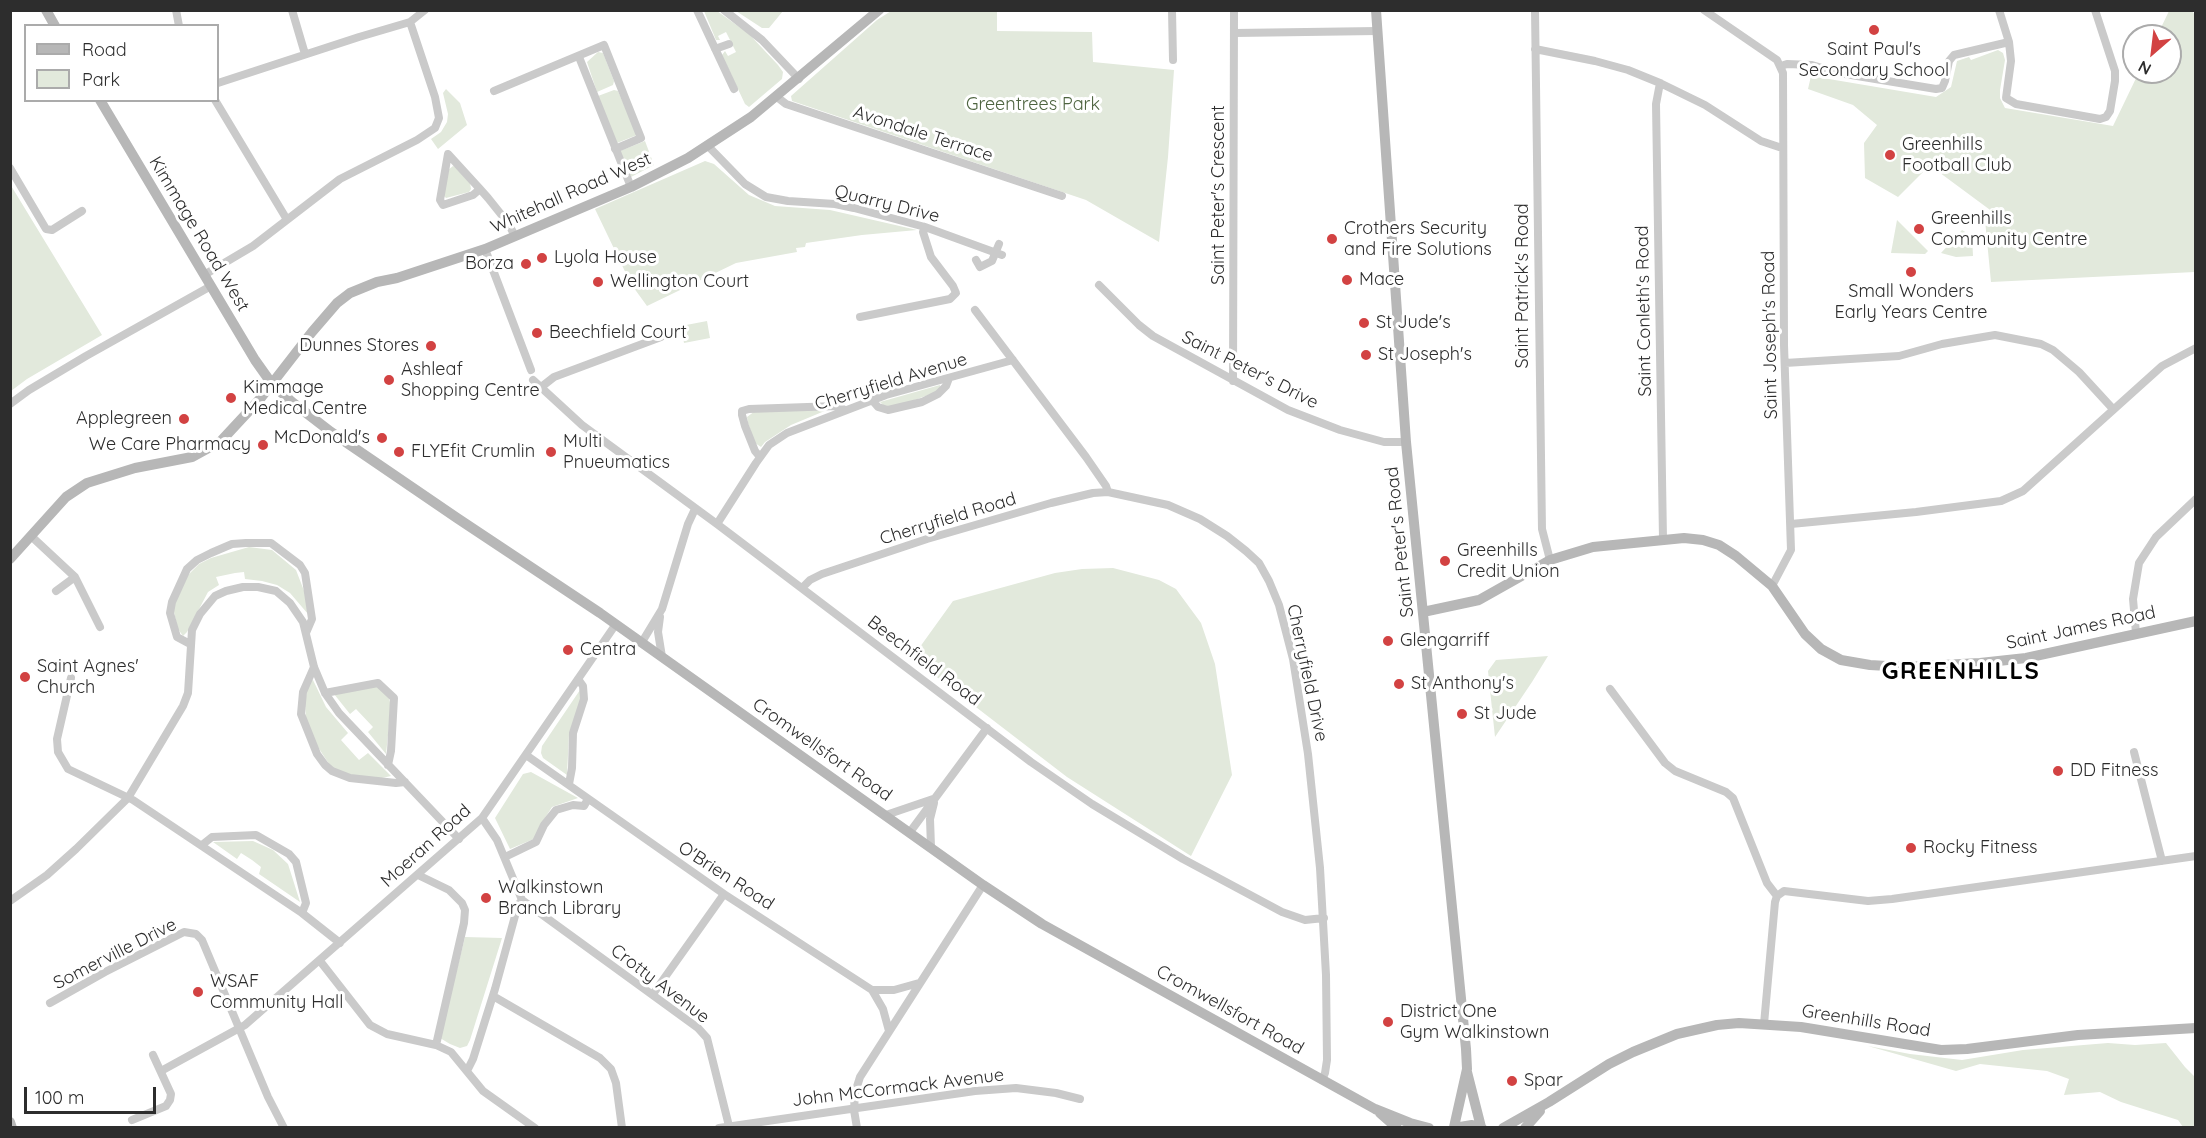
<!DOCTYPE html>
<html>
<head>
<meta charset="utf-8">
<style>
  body { margin:0 }
  #map { position:relative; width:2206px; height:1138px; overflow:hidden; background:#fff; font-family:Quicksand,sans-serif }
  canvas { display:block }
  .frame { position:absolute; inset:0; border:12px solid #2d2d2d; pointer-events:none }
  .legend { position:absolute; left:24px; top:24px; width:195px; height:78px; box-sizing:border-box; background:#fff; border:2px solid #ababab; margin:0; padding:8px 10px; list-style:none; font-size:18px; color:#2d2d2d }
  .legend li { display:flex; align-items:center; gap:12px; height:30px }
  .legend b { width:30px; border:2px solid #ababab }
  .north { position:absolute; left:2122px; top:24px; width:60px; height:60px; box-sizing:border-box; background:#fff; border:2px solid #ababab; border-radius:50%; rotate:208deg; font-size:16px; font-weight:700; line-height:24px; text-align:center; color:#2d2d2d }
  .north::after { content:''; display:block; margin:auto; width:21px; height:27px; background:#d24242; clip-path:polygon(50% 0,100% 100%,50% 72%,0 100%) }
  .scale { position:absolute; left:24px; top:1087px; width:132px; height:27px; box-sizing:border-box; border:3px solid #2d2d2d; border-top:0; padding-left:8px; font-size:18px; line-height:21px; white-space:nowrap; color:#2d2d2d; -webkit-text-stroke:4px #fff; paint-order:stroke }
</style>
</head>
<body>
<div id="map">
<canvas width="2206" height="1138"></canvas>
<div class="frame"></div>
<ul class="legend">
<li><b style="height:8px;background:#b7b7b7"></b>Road</li>
<li><b style="height:16px;background:#e2e9dc"></b>Park</li>
</ul>
<div class="north">N</div>
<div class="scale">100 m</div>
</div>
<script>
const c = document.querySelector('canvas').getContext('2d');
c.lineJoin = 'round';
function fillPath(path, color) { c.fillStyle = color; c.fill(path, 'evenodd'); }
const toPath = rows => new Path2D(rows.map(r => 'M' + r).join(''));
function trace(path, color, width, dash) { c.strokeStyle = color; c.lineWidth = width; c.lineCap = dash ? 'butt' : 'round'; c.setLineDash(dash || []); c.stroke(path); }
function label(font, color, halo, rows, align = 'center') {
  c.font = font + ' Quicksand,sans-serif'; c.lineWidth = 6; c.setLineDash([]); c.textBaseline = 'middle'; c.strokeStyle = halo; c.fillStyle = color; for (const [text, x, y, turn = 0] of rows) {
    c.save(); c.translate(x, y); c.rotate((+turn || 0) * Math.PI / 180); c.textAlign = isNaN(turn) ? turn : align; if (halo) c.strokeText(text, 0, 0); c.fillText(text, 0, 0); c.restore();
  }
}
const green = toPath([
  [704,11,717,11,749,34,778,65,783,72,782,79,749,107,745,104,722,55,725,51,728,56,736,52,726,32,718,36,720,40,716,40],
  [736,11,783,11,769,28,762,28],
  [891,11,997,11,997,31,1092,32,1093,62,1174,70,1168,157,1159,242,1086,200,792,101,791,96,877,20],
  [2169,11,2192,11,2195,15,2195,272,1991,282,1985,220,2001,218,1932,167,1925,170,1898,197,1865,178,1864,143,1877,125,1853,105,1808,89,1811,76,1936,97,1951,87,1957,61,1969,57,1971,60,1998,50,2003,53,2005,60,2000,90,2000,98,2005,108,2113,126,2139,72,2170,72,2170,36,2157,36],
  [598,52,603,53,614,81,613,85,597,92,587,62],
  [446,89,460,103,467,125,438,149,431,139,441,132,447,122,448,114,443,93],
  [614,90,618,91,637,135,617,143,598,96],
  [645,141,654,165,631,177,620,151],
  [705,161,714,164,749,195,775,206,830,210,917,230,862,235,806,243,805,247,796,248,797,252,736,263,647,306,631,284,595,209],
  [453,166,456,167,470,183,471,189,469,192,446,198,444,196,448,170],
  [10,184,102,335,27,379,11,391],
  [1897,220,1928,251,1925,254,1891,253],
  [1962,230,1972,236,1973,256,1956,257,1941,253],
  [707,321,710,338,684,343,681,326],
  [940,385,940,388,934,393,906,403,892,407,883,405,880,402],
  [827,410,791,425,765,442,761,447,755,443,748,423,747,417,755,411],
  [249,547,272,550,296,570,306,596,308,614,290,593,277,585,262,581,245,579,244,572,235,573,216,577,219,585,208,592,187,632,183,636,178,629,173,608,186,577,199,564,211,558],
  [1113,568,1159,580,1176,589,1201,623,1215,664,1232,775,1191,856,1067,777,912,658,953,601,1055,573,1082,569],
  [1548,656,1532,682,1495,737,1488,671,1496,660],
  [313,680,326,707,348,733,341,740,359,760,368,753,391,776,382,778,353,777,331,767,314,741,306,720,305,703,307,690,310,681],
  [375,686,388,693,391,707,386,754,368,732,373,727,356,709,350,714,334,694],
  [580,690,582,697,569,734,567,775,543,758,541,753,542,746],
  [531,772,578,798,552,807,541,824,536,838,510,849,495,818,523,774],
  [253,841,273,850,288,864,300,902,259,874,261,867,252,860,241,853,237,859,213,842],
  [465,937,502,938,470,1040,467,1046,460,1048,450,1044,440,1038],
  [2108,1043,2135,1045,2166,1043,2185,1067,2195,1077,2195,1127,2183,1127,2178,1120,2121,1102,2100,1092,2064,1095,2069,1079,2047,1071,1980,1064,1956,1071,1868,1046,1910,1054,1962,1060,2023,1050]
]);
const street = toPath([
  [176,10,179,26],
  [292,10,305,54],
  [697,10,734,89],
  [724,10,762,40,799,79],
  [1172,10,1173,60],
  [1535,10,1542,529,1550,560],
  [1704,10,1777,60,1783,73,1784,345,1791,550,1772,586],
  [1999,10,2009,42,2011,61,2006,98,2016,104,2100,119,2106,117,2110,111,2115,81,2115,71,2095,10],
  [1235,33,1377,31],
  [715,49,729,44],
  [1535,49,1595,61,1628,70,1660,83,1705,105,1761,141,1782,148],
  [579,57,631,187],
  [1781,66,1787,64,1812,65,1839,73,1936,89,1942,88,1945,81,1949,61,1954,55,2009,42],
  [218,83,359,37,410,22,425,10],
  [1660,83,1656,104,1663,539],
  [494,91,604,45,641,138,615,149],
  [777,97,786,104,1062,196],
  [215,100,286,218],
  [708,146,745,184,766,197,788,201,835,204,854,208,925,227,1002,255],
  [10,168,46,229,52,230,82,211],
  [480,189,473,195,443,205,440,200,448,154,480,189,488,198,508,223,515,236],
  [485,249,531,370],
  [976,260,980,267,992,261,999,244],
  [204,275,253,246,340,179,417,140,435,128,439,118,435,97,410,22],
  [1099,285,1139,325,1153,336,1288,410,1340,430,1384,442,1406,442],
  [975,310,1086,457,1106,486,1108,492,1168,505,1200,519,1227,536,1246,551,1259,563,1269,581,1279,605,1293,659,1308,754,1320,868,1326,975,1327,1060,1325,1073,1322,1080],
  [860,317,950,299,956,293,953,286,931,257,923,232,925,227],
  [1785,363,1899,356,1942,344,1995,335,2041,344,2053,350,2079,372,2113,409],
  [533,380,582,425,717,524,1031,762,1092,804,1183,859,1282,912,1305,920,1324,918],
  [1233,381,1234,10],
  [540,388,554,377,661,337],
  [872,400,878,407,888,410,922,402,938,394,946,386,949,378],
  [10,404,29,390,86,356,211,286],
  [760,457,755,451,745,426,742,415,742,411,749,409,837,406,845,410],
  [717,524,756,463,769,445,787,433,886,395,1013,360],
  [1791,524,1916,512,2001,501,2023,491,2162,366,2196,348],
  [31,536,75,577,100,627],
  [802,588,810,580,822,574,927,539,1051,503,1093,493,1108,492],
  [56,591,75,577],
  [660,617,658,632,662,657],
  [2136,633,2133,599,2139,563,2156,537,2196,499],
  [642,642,662,609,688,524,695,509],
  [190,644,177,637,170,613,172,602,187,569,197,560,211,553,232,544,246,543,271,543,300,565,305,573,312,619,306,633],
  [314,667,303,692,301,714,317,754,325,765,332,771,350,778,396,783,405,782],
  [71,678,57,739,58,752,68,769,133,800,302,913,340,943],
  [52,684,69,688],
  [1610,689,1665,763,1675,771,1726,792,1733,798,1767,883,1777,896],
  [325,693,378,683,394,698,391,751,388,765],
  [2134,752,2162,861],
  [526,755,724,894,872,990,894,990,919,983],
  [569,784,572,768,573,733,584,699,583,686,578,679],
  [886,815,933,799],
  [482,818,497,840,522,900],
  [910,832,987,728],
  [202,845,212,837,256,835,289,854,296,862,306,903,302,913],
  [931,847,930,819,934,803],
  [505,857,536,842,544,825,556,810,573,805,584,806,588,799],
  [418,875,449,890,462,903,465,910,464,923,436,1045],
  [522,900,698,1028,707,1038,729,1126],
  [10,901,47,875,76,849,128,798,183,706,188,693,192,630,200,614,215,596,226,591,243,587,258,587,276,591,290,603,303,622,314,667,325,693,339,713,459,839],
  [320,961,370,1025,387,1034,436,1045,451,1052,483,1091,535,1128],
  [872,990,883,1009,889,1031],
  [653,994,724,894],
  [493,996,600,1058,611,1069,616,1083,622,1128],
  [50,1003,105,972,184,932,196,934,202,940,268,1097,284,1128],
  [1764,1024,1775,902,1777,896,1784,891,1868,901,1892,899,2196,856],
  [161,1071,245,1025,482,818,616,624],
  [467,1071,473,1059,495,989,518,905,522,900],
  [132,1120,166,1106,170,1100,171,1094,153,1055],
  [719,1128,975,1091,1016,1088,1056,1093,1080,1099],
  [857,1128,854,1110,855,1093,860,1077,983,885]
]);
const secondary = toPath([
  [46,10,55,26],
  [1376,10,1406,442,1466,1049,1467,1069,1454,1127],
  [100,100,255,360,272,384,292,402,331,432,457,518,600,613,983,885,1042,924,1375,1109,1410,1123,1429,1128],
  [10,559,66,497,87,483,135,468,192,457,221,441,260,399,312,332,337,303,350,293,377,282,397,278,485,249,631,187,688,158,751,117,879,10],
  [1423,612,1479,600,1550,560,1593,547,1684,538,1703,540,1719,545,1736,556,1772,586,1805,634,1821,649,1841,660,1870,665,1904,667,1980,663,2026,658,2196,621],
  [1467,1072,1481,1127],
  [1380,1113,1397,1128],
  [10,1122,12,1128],
  [1454,1128,1472,1125,1482,1128],
  [1503,1128,1549,1102,1609,1064,1633,1052,1677,1034,1717,1025,1739,1023,1801,1027,1941,1050,1967,1049,2078,1035,2196,1028],
  [1525,1128,1540,1111]
]);
const markers = [
  [1874,30,6,"#d24242"],
  [1890,155,6,"#d24242"],
  [1919,229,6,"#d24242"],
  [1332,239,6,"#d24242"],
  [542,258,6,"#d24242"],
  [526,264,6,"#d24242"],
  [1911,272,6,"#d24242"],
  [1347,280,6,"#d24242"],
  [598,282,6,"#d24242"],
  [1364,323,6,"#d24242"],
  [537,333,6,"#d24242"],
  [431,346,6,"#d24242"],
  [1366,355,6,"#d24242"],
  [389,380,6,"#d24242"],
  [231,398,6,"#d24242"],
  [184,419,6,"#d24242"],
  [382,438,6,"#d24242"],
  [263,445,6,"#d24242"],
  [399,452,6,"#d24242"],
  [551,452,6,"#d24242"],
  [1445,561,6,"#d24242"],
  [1388,641,6,"#d24242"],
  [568,650,6,"#d24242"],
  [25,677,6,"#d24242"],
  [1399,684,6,"#d24242"],
  [1462,714,6,"#d24242"],
  [2058,771,6,"#d24242"],
  [1911,848,6,"#d24242"],
  [486,898,6,"#d24242"],
  [198,992,6,"#d24242"],
  [1388,1022,6,"#d24242"],
  [1512,1081,6,"#d24242"]
];
const poiNames = [
  ["Saint Paul's",1874,50,"center"],
  ["Secondary School",1874,71,"center"],
  ["Greenhills",1902,145],
  ["Football Club",1902,166],
  ["Greenhills",1931,219],
  ["Community Centre",1931,240],
  ["Crothers Security",1344,229],
  ["and Fire Solutions",1344,250],
  ["Lyola House",554,258],
  ["Borza",514,264,"right"],
  ["Mace",1359,280],
  ["Wellington Court",610,282],
  ["Small Wonders",1911,292,"center"],
  ["Early Years Centre",1911,313,"center"],
  ["St Jude's",1376,323],
  ["Beechfield Court",549,333],
  ["Dunnes Stores",419,346,"right"],
  ["St Joseph's",1378,355],
  ["Ashleaf",401,370],
  ["Shopping Centre",401,391],
  ["Kimmage",243,388],
  ["Medical Centre",243,409],
  ["Applegreen",172,419,"right"],
  ["McDonald's",370,438,"right"],
  ["Multi",563,442],
  ["Pnueumatics",563,463],
  ["We Care Pharmacy",251,445,"right"],
  ["FLYEfit Crumlin",411,452],
  ["Greenhills",1457,551],
  ["Credit Union",1457,572],
  ["Glengarriff",1400,641],
  ["Centra",580,650],
  ["Saint Agnes'",37,667],
  ["Church",37,688],
  ["St Anthony's",1411,684],
  ["St Jude",1474,714],
  ["DD Fitness",2070,771],
  ["Rocky Fitness",1923,848],
  ["Walkinstown",498,888],
  ["Branch Library",498,909],
  ["WSAF",210,982],
  ["Community Hall",210,1003],
  ["District One",1400,1012],
  ["Gym Walkinstown",1400,1033],
  ["Spar",1524,1081]
];
const parkNames = [
  ["Greentrees Park",1033,105]
];
const streetNames = [
  ["Avondale Terrace",923,134,18],
  ["Whitehall Road West",571,193,-24],
  ["Saint Peter's Crescent",1219,195,-90],
  ["Quarry Drive",887,204,14],
  ["Kimmage Road West",199,234,59],
  ["Saint Patrick's Road",1523,286,-90],
  ["Saint Conleth's Road",1644,311,-91],
  ["Saint Joseph's Road",1770,335,-91],
  ["Saint Peter's Drive",1250,370,27],
  ["Cherryfield Avenue",891,382,-17],
  ["Cherryfield Road",948,519,-17],
  ["Saint Peter's Road",1400,542,-96],
  ["Saint James Road",2081,628,-12],
  ["Beechfield Road",924,661,37],
  ["Cherryfield Drive",1307,673,78],
  ["Cromwellsfort Road",822,750,35],
  ["Moeran Road",426,846,-42],
  ["O'Brien Road",726,876,33],
  ["Somerville Drive",115,954,-27],
  ["Crotty Avenue",660,984,37],
  ["Cromwellsfort Road",1230,1010,29],
  ["Greenhills Road",1866,1021,9],
  ["John McCormack Avenue",898,1088,-7]
];
const districtNames = [
  ["GREENHILLS",1961,672]
];
fillPath(green, '#e2e9dc');
trace(street, '#cacaca', 8);
trace(secondary, '#b7b7b7', 10);
for (const [x, y, r, color] of markers) { const dot = new Path2D(); dot.arc(x, y, r, 0, 2 * Math.PI); c.fillStyle = color; c.fill(dot); trace(dot, '#fff', 2); }
label('18px', '#2d2d2d', '#fff', poiNames, 'left');
label('18px', '#4e6440', '#fff', parkNames);
label('18px', '#2d2d2d', '#fff', streetNames);
c.letterSpacing = '1.5px';
label('bold 24px', '#000', '#fff', districtNames);
c.letterSpacing = '0px';
</script>
</body>
</html>
